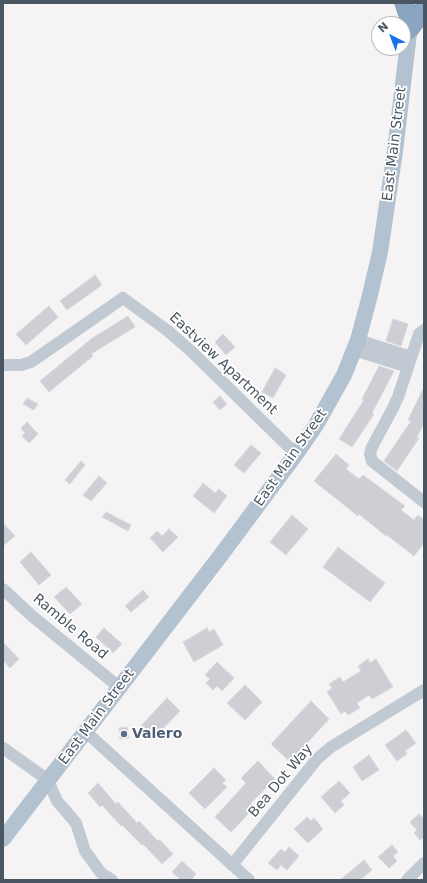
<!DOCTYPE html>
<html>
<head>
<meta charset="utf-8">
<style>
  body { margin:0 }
  #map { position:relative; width:427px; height:883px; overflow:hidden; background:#f5f3f3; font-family:"DejaVu Sans",sans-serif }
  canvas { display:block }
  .frame { position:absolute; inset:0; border:4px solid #4a5661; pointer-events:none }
  .north { position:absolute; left:371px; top:16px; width:40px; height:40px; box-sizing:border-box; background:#fff; border:1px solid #b7bbc0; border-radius:50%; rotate:318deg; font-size:11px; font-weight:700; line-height:16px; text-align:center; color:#4a5661 }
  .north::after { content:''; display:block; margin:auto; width:14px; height:18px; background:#1a73e8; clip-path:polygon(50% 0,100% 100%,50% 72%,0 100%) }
</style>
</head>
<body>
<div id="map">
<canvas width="427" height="883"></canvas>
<div class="frame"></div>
<div class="north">N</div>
</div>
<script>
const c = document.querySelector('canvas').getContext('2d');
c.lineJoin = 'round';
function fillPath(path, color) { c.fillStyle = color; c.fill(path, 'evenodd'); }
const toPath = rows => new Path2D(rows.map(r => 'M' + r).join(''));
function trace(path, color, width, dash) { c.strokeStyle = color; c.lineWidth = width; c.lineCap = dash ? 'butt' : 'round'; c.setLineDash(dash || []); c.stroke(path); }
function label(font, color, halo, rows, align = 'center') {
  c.font = font + ' "DejaVu Sans",sans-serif'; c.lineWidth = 3.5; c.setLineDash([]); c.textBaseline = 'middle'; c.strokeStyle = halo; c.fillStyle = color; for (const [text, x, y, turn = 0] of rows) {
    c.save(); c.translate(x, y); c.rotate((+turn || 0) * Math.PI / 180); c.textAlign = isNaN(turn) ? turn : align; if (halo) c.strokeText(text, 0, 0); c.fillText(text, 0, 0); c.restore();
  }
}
const building = toPath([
  [95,275,102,285,67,310,60,301,95,275],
  [49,306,58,317,26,345,16,334,49,306],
  [128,316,135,327,91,354,93,356,49,392,40,381,91,339,128,316],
  [393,319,408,324,401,346,386,341,393,319],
  [223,334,235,347,226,355,215,342,223,334],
  [379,366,394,371,372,413,374,414,352,447,339,439,364,400,362,399,379,366],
  [275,368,286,375,273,398,262,392,275,368],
  [424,387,424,423,417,437,419,438,397,471,384,461,411,421,408,420,424,387],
  [220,396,227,404,220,410,213,402,220,396],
  [27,398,38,404,34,410,23,404,27,398],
  [27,422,38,434,29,443,22,436,25,433,21,428,27,422],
  [251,445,261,453,244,473,234,465,251,445],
  [336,454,349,465,346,469,359,479,363,475,405,506,401,510,414,520,418,515,424,520,424,543,414,556,387,535,386,536,359,514,358,516,314,481,336,454],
  [81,461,85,465,70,484,65,480,81,461],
  [99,476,107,483,91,501,83,495,99,476],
  [203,483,215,493,219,489,227,496,214,513,193,496,203,483],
  [106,512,131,525,128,531,102,517,106,512],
  [292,515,308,529,286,555,270,542,292,515],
  [3,523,15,536,3,546,3,523],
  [169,529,178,537,163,552,150,538,157,531,162,536,169,529],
  [338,547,385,583,370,602,323,567,338,547],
  [31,552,51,575,39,585,20,562,31,552],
  [66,587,82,604,70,614,54,597,66,587],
  [143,590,149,597,131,612,125,606,143,590],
  [104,628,122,644,113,653,96,637,104,628],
  [207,628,209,632,214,629,223,645,194,662,183,642,207,628],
  [3,642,19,659,10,668,3,660,3,642],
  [368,659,370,663,376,659,393,687,372,699,369,695,357,703,360,708,348,715,345,711,341,714,327,692,332,688,329,684,340,677,343,682,361,671,358,666,368,659],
  [217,662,234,678,222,691,217,686,213,690,206,683,210,679,205,675,217,662],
  [245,685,262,702,245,720,227,703,245,685],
  [167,698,180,711,152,740,139,728,167,698],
  [311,701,329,719,290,762,271,744,311,701],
  [127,727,129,738,120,739,119,728,127,727],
  [406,730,416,743,405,751,407,754,397,761,385,745,406,730],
  [369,755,379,770,362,781,353,767,369,755],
  [258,761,275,779,251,803,255,807,231,832,215,817,246,783,241,778,258,761],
  [214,768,226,780,222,783,227,787,205,809,189,793,214,768],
  [339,781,350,793,341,801,344,805,335,813,321,797,339,781],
  [98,783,116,804,118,802,137,823,139,821,158,841,160,840,173,854,162,864,143,844,142,845,122,825,121,826,102,805,100,807,88,793,98,783],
  [419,814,424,819,424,837,420,840,414,833,417,830,410,822,419,814],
  [307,817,311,821,314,818,323,829,308,843,294,829,307,817],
  [392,845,398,852,393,856,397,861,389,868,378,857,392,845],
  [289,847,299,856,287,870,281,865,277,870,268,863,281,849,285,852,289,847],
  [364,860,372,870,360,880,340,880,364,860],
  [182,861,196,874,191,880,181,880,172,872,182,861]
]);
const minor = toPath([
  [424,330,419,334,398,397,393,408,372,447,370,454,372,461,424,502],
  [358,340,411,357],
  [354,350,408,367],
  [3,365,21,365,31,362,123,298,168,331,192,352,296,454],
  [3,589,32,616,119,687],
  [86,732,249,880],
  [3,748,48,780,57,801,76,823,85,851,101,873,112,880],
  [232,865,317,759,331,747,424,690],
  [407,880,424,863]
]);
const major = toPath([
  [3,839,221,555,296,454,316,425,344,375,358,340,369,299,380,252,395,151,411,17]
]);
const highway = toPath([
  [404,3,410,20],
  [409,30,424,9]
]);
const markers = [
  [124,734,4,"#5c6f8a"]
];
const streetNames = [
  ["East Main Street",395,144,-83],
  ["Eastview Apartment",223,364,43],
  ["East Main Street",291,458,-55],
  ["Ramble Road",70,627,40],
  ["East Main Street",97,717,-53],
  ["Bea Dot Way",281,781,-50]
];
const serviceNames = [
  ["Valero",132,734]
];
fillPath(building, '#cdcfd5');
trace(building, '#d7d9de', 1);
trace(highway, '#7690ad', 19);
trace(minor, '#c1cad2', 12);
trace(major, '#b3c2d1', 16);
trace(highway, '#8ba5c1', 18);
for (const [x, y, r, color] of markers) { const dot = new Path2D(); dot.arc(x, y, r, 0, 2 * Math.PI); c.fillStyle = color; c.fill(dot); trace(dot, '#fff', 1.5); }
label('14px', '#4a5661', '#fff', streetNames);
label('bold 14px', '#4e5e75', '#fff', serviceNames, 'left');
</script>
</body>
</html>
